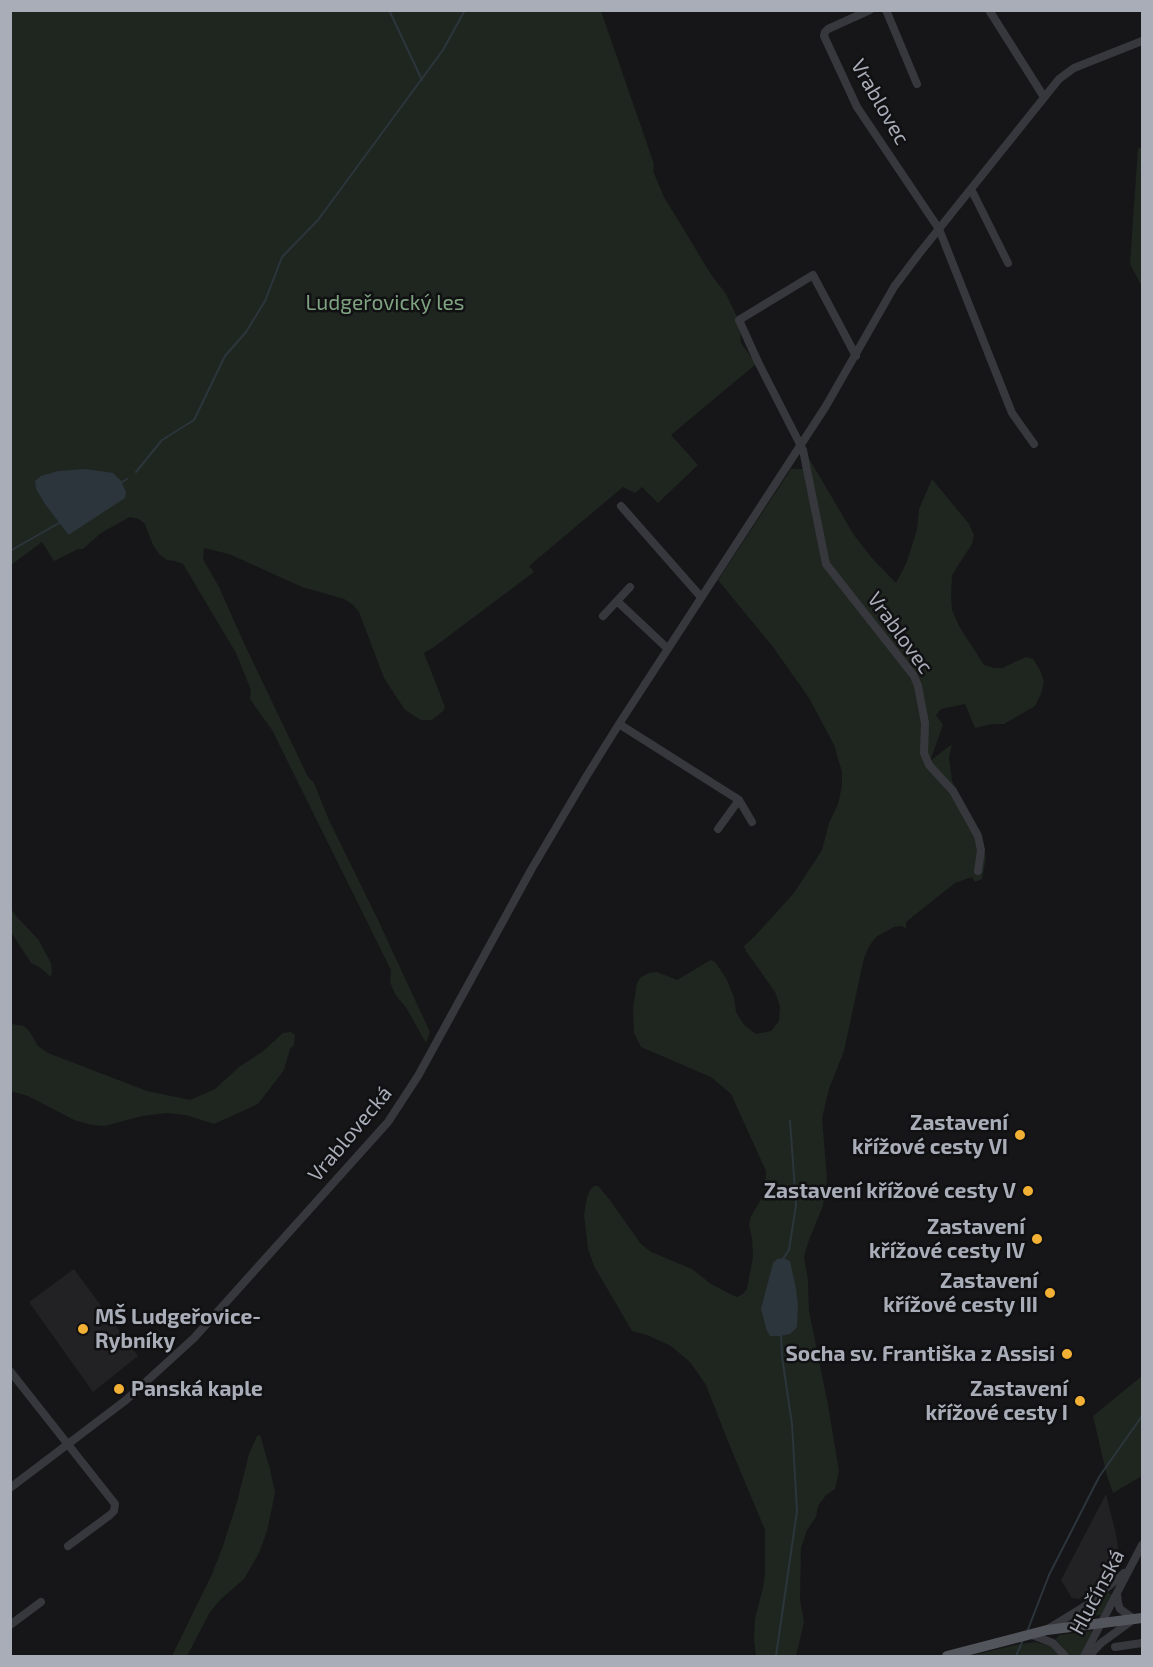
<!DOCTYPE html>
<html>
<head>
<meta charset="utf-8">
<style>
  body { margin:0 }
  #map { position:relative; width:1153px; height:1667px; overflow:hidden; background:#161618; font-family:"Exo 2",sans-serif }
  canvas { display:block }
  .frame { position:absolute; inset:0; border:12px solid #a8adb8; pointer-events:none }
</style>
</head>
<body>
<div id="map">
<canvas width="1153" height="1667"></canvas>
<div class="frame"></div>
</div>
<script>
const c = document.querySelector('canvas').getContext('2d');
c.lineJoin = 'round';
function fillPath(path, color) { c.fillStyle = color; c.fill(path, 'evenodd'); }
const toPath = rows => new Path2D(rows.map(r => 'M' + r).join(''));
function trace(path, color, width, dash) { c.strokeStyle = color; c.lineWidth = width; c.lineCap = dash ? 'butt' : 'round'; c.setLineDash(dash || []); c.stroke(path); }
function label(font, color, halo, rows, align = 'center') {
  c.font = font + ' "Exo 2",sans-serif'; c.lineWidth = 5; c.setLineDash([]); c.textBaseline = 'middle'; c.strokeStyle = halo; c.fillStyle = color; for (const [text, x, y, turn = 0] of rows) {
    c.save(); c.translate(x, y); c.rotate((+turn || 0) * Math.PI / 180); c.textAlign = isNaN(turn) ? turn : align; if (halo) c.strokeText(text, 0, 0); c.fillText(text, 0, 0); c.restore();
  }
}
const built = toPath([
  [74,1269,138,1356,93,1392,29,1302],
  [1106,1494,1116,1534,1118,1548,1114,1572,1107,1580,1079,1599,1072,1598,1061,1580]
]);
const green = toPath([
  [11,11,601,11,654,164,653,171,664,197,712,276,726,294,739,321,741,343,756,364,671,435,698,465,658,503,642,487,635,493,623,487,529,566,534,572,434,647,424,653,445,707,443,711,432,720,421,720,405,710,397,698,384,678,359,612,352,604,344,599,302,587,229,554,204,548,203,559,219,587,243,641,308,777,314,783,328,818,378,920,430,1032,426,1043,407,1009,395,994,390,982,391,970,272,730,250,699,251,690,236,653,183,564,174,561,167,560,159,554,153,545,145,524,139,519,130,517,101,533,83,549,78,549,54,561,42,542,11,565],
  [1138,148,1142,148,1142,287,1130,264],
  [804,450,854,535,871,557,896,583,906,564,917,530,919,509,932,479,969,524,974,535,972,544,952,575,951,597,952,610,959,626,984,665,994,668,1002,668,1026,657,1033,659,1040,670,1044,682,1041,694,1035,706,1004,724,992,724,975,728,965,704,941,709,936,715,943,725,930,761,952,744,949,757,952,781,980,831,986,857,982,879,975,882,972,877,955,883,906,922,906,929,902,926,894,927,876,937,870,945,864,958,844,1051,829,1089,822,1118,827,1179,823,1206,809,1240,804,1257,808,1280,809,1311,828,1405,839,1471,835,1489,826,1495,818,1506,816,1517,807,1530,801,1548,800,1600,804,1622,796,1656,756,1656,754,1639,755,1618,763,1588,765,1574,765,1530,727,1439,706,1385,690,1362,671,1346,647,1335,632,1331,594,1266,588,1249,584,1215,587,1197,590,1190,594,1186,598,1186,609,1199,641,1244,651,1252,692,1269,711,1284,732,1295,737,1297,743,1294,747,1289,753,1257,752,1238,749,1225,751,1216,765,1193,766,1171,731,1094,711,1077,641,1047,634,1033,633,1008,637,983,641,977,649,973,657,972,677,980,707,962,711,960,715,962,726,978,734,997,736,1012,744,1025,756,1034,771,1031,779,1021,780,1006,775,992,746,951,744,946,754,937,794,893,822,850,829,823,838,804,842,786,842,772,834,745,809,698,773,647,718,580,791,469,808,469],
  [10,907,15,915,38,939,51,963,52,971,51,977,39,967,31,963,11,932],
  [11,1024,24,1026,30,1032,38,1046,48,1053,147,1091,190,1100,215,1089,239,1067,262,1052,283,1033,291,1032,295,1035,294,1045,290,1049,284,1070,258,1104,232,1116,214,1124,186,1115,167,1113,142,1116,105,1126,92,1125,74,1120,28,1096,11,1091],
  [1142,1376,1142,1476,1113,1493,1107,1476,1093,1416],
  [260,1435,270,1469,275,1493,267,1531,259,1553,244,1579,221,1599,210,1612,187,1656,172,1656,212,1574,223,1546,237,1502,249,1454,257,1436],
  [1108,1592,1112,1595,1101,1615,1073,1618],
  [1091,1631,1092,1632,1080,1656,1069,1656,1056,1639,1059,1635],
  [1035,1642,1051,1646,1061,1655,1058,1656,969,1656,1016,1645]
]);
const water = toPath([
  [85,469,113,473,121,481,126,492,125,498,70,534,68,534,45,504,36,489,35,481,41,476,58,471],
  [783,1258,790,1261,796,1289,798,1305,797,1327,790,1334,780,1336,770,1336,767,1331,761,1309,773,1263,777,1259]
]);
const stream = toPath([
  [389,10,422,80],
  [136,472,162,440,194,420,225,356,246,332,265,301,282,257,318,220,443,50,465,10],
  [119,484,127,479],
  [10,551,59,523],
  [783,1259,789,1250,796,1205,790,1121],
  [1027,1632,1049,1575,1099,1477,1142,1416],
  [776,1656,797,1511,792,1424,782,1357,781,1334],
  [1016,1656,1023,1640]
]);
const minor = toPath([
  [870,10,828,29,825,32,824,36,857,107,939,229,1012,413,1034,444],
  [886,10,917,84],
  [989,10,1044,97],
  [971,189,1008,263],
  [856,356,813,275,739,320,758,362,803,450,826,564,914,676,918,686,925,723,924,753,929,765,953,791,978,836,981,850,978,871],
  [621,506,701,597],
  [617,601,668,649],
  [603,616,630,587],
  [619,724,739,800,752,822],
  [718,829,739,800],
  [10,1371,115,1504,114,1511,110,1515,68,1546],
  [10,1488,126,1400,194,1338,388,1122,418,1076,531,870,586,777,619,724,826,406,894,287,918,255,1059,79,1074,68,1142,41],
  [10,1625,41,1602],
  [1048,1629,1087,1605,1124,1573],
  [1032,1635,1053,1643,1065,1656],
  [1115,1647,1142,1643],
  [1084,1656,1142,1545],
  [1089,1656,1101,1643,1134,1619,1120,1609,1118,1603,1117,1594]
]);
const major = toPath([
  [947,1656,1047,1630,1142,1618]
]);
const markers = [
  [1020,1135,6,"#f2b134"],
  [1028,1191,6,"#f2b134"],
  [1037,1239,6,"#f2b134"],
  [1050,1293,6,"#f2b134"],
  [83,1329,6,"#f2b134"],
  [1067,1354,6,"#f2b134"],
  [119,1389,6,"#f2b134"],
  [1080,1401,6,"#f2b134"]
];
const streetNames = [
  ["Vrablovec",880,102,60],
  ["Vrablovec",900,633,54],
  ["Vrablovecká",350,1134,-50],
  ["Hlučínská",1097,1592,-62]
];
const parkNames = [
  ["Ludgeřovický les",385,303]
];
const poiNames = [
  ["Zastavení",1008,1123],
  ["křížové cesty VI",1008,1147],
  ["Zastavení křížové cesty V",1016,1191],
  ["Zastavení",1025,1227],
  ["křížové cesty IV",1025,1251],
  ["Zastavení",1038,1281],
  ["křížové cesty III",1038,1305],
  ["MŠ Ludgeřovice-",95,1317,"left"],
  ["Rybníky",95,1341,"left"],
  ["Socha sv. Františka z Assisi",1055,1354],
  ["Panská kaple",131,1389,"left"],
  ["Zastavení",1068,1389],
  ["křížové cesty I",1068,1413]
];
fillPath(built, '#222225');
fillPath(green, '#1e261f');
fillPath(water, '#2c353c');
trace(stream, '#2c353c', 2);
trace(minor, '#37383d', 8);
trace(major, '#53555c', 10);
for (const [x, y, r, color] of markers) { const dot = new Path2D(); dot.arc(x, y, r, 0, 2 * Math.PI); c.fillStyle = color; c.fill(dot); trace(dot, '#111113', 2); }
label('21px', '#a8adb8', '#111113', streetNames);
label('21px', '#7fa381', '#111113', parkNames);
label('bold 21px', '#a8adb8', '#111113', poiNames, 'right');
</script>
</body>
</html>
